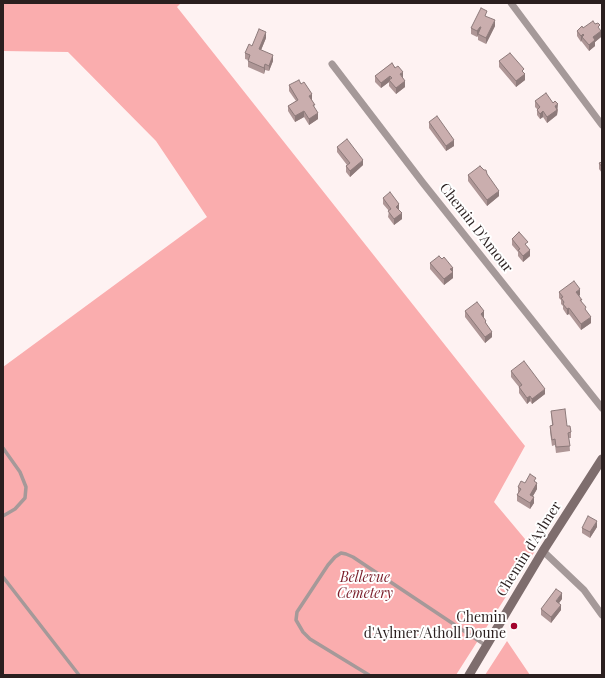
<!DOCTYPE html>
<html>
<head>
<meta charset="utf-8">
<style>
  body { margin:0 }
  #map { position:relative; width:605px; height:678px; overflow:hidden; background:#fef2f2; font-family:"Playfair Display",serif }
  canvas { display:block }
  .frame { position:absolute; inset:0; border:4px solid #2a1f1f; pointer-events:none }
</style>
</head>
<body>
<div id="map">
<canvas width="605" height="678"></canvas>
<div class="frame"></div>
</div>
<script>
const c = document.querySelector('canvas').getContext('2d');
c.lineJoin = 'round';
function fillPath(path, color) { c.fillStyle = color; c.fill(path, 'evenodd'); }
const toPath = rows => new Path2D(rows.map(r => 'M' + r).join(''));
function trace(path, color, width, dash) { c.strokeStyle = color; c.lineWidth = width; c.lineCap = dash ? 'butt' : 'round'; c.setLineDash(dash || []); c.stroke(path); }
function label(font, color, halo, rows, align = 'center') {
  c.font = font + ' "Playfair Display",serif'; c.lineWidth = 4; c.setLineDash([]); c.textBaseline = 'middle'; c.strokeStyle = halo; c.fillStyle = color; for (const [text, x, y, turn = 0] of rows) {
    c.save(); c.translate(x, y); c.rotate((+turn || 0) * Math.PI / 180); c.textAlign = isNaN(turn) ? turn : align; if (halo) c.strokeText(text, 0, 0); c.fillText(text, 0, 0); c.restore();
  }
}
const green = toPath([
  [3,3,181,3,177,7,525,446,494,502,535,551,456,675,3,675,3,367,207,217,156,141,68,52,3,51],
  [507,641,530,675,485,675]
]);
const lane = toPath([
  [3,448,20,472,26,487,25,498,15,509,3,516],
  [3,577,79,675],
  [369,675,310,639,303,632,296,620,297,612,328,565,335,557,341,553,346,554,353,557,485,645]
]);
const street = toPath([
  [511,3,602,125],
  [332,64,423,183,602,408],
  [543,551,584,590,602,615]
]);
const secondary = toPath([
  [469,675,543,551,602,459]
]);
const wall = toPath([
  [487,17,495,26,486,44,478,40,478,36,477,37,471,34,471,28],
  [583,28,600,30,601,37,595,42,595,46,589,51,582,42,582,40,581,42,577,36,577,31],
  [266,38,261,50,273,61,269,71,265,70,264,74,248,67,248,60,245,59,245,53,252,46],
  [499,61,524,73,525,80,516,87,499,67],
  [392,63,403,78,405,87,396,94,389,86,389,82,381,88,375,82,375,76],
  [289,85,312,100,318,119,309,125,304,117,295,122,288,111,288,106,296,101,289,91],
  [535,101,553,103,558,110,557,115,547,123,543,117,540,119,537,115,537,109,535,107],
  [429,122,454,146,446,151,429,128],
  [337,147,363,165,350,177,346,172,346,166,347,165,337,152],
  [602,162,602,173,599,169,599,163],
  [487,174,499,196,487,206,468,181,468,175],
  [383,198,399,210,402,219,394,225,388,217,389,211,383,204],
  [512,239,528,247,530,256,523,262,518,256,518,252,512,245],
  [442,259,453,268,453,278,444,285,430,269,430,263],
  [559,292,580,295,579,296,586,311,591,323,581,330,569,314,567,315,563,309,563,306,561,304,561,300,559,298],
  [465,311,484,317,484,318,492,337,485,343,465,317],
  [602,346,602,354,601,353,601,347],
  [511,371,545,394,532,404,530,401,527,404,519,393,519,387,511,377],
  [551,411,567,426,571,432,571,438,569,438,570,451,556,453,555,445,552,446,550,432,550,426,552,425],
  [536,482,537,489,533,496,534,503,530,509,517,501,517,495,518,493,518,487,525,483],
  [597,527,590,538,582,533,582,528],
  [562,599,559,603,561,610,551,623,541,615,541,609]
]);
const shadedWall = toPath([
  [495,20,495,26,486,44,486,38],
  [480,27,480,32,478,34,477,37,477,31],
  [601,31,601,37,595,42,595,46,589,51,589,45,593,37],
  [266,32,266,38,259,55,259,49],
  [583,34,582,40,581,42,581,36],
  [273,55,273,61,269,71,269,66],
  [265,64,265,70,264,74,264,68],
  [403,72,403,78,400,74],
  [525,74,525,80,516,87,516,81],
  [390,76,390,81,389,80,389,82,381,88,381,83],
  [405,81,405,87,396,94,396,88],
  [312,94,312,100,309,102,309,96],
  [558,104,557,115,547,123,547,117,555,106],
  [304,111,304,117,295,122,295,116],
  [543,111,543,117,540,119,540,114],
  [318,113,318,119,309,125,309,119],
  [454,140,454,146,446,151,446,146],
  [363,160,363,165,350,177,350,171],
  [499,191,499,196,487,206,487,200],
  [399,204,399,210,396,212,396,207],
  [402,213,402,219,394,225,394,219],
  [530,250,530,256,523,262,523,256],
  [453,268,453,278,444,285,444,279,450,269],
  [580,289,580,295,576,298,576,292],
  [569,308,569,314,567,315,567,309],
  [484,311,484,317,481,320,481,314],
  [591,317,591,323,581,330,581,324],
  [492,332,492,337,485,343,485,337],
  [545,389,545,394,532,404,532,399],
  [530,396,530,401,527,404,527,398],
  [537,483,537,489,530,501,530,495],
  [534,497,534,503,530,509,530,503],
  [597,521,597,527,590,538,590,532],
  [562,593,562,599,556,607,556,601],
  [561,605,561,610,551,623,551,617]
]);
const building = toPath([
  [481,8,487,11,485,16,495,20,486,38,478,34,481,27,480,27,477,31,471,28,481,8],
  [593,21,595,24,598,23,600,25,598,27,601,31,593,37,595,40,589,45,582,37,584,35,583,34,581,36,577,31,582,26,583,28,593,21],
  [259,29,266,32,259,49,273,55,269,66,265,64,264,68,248,61,250,55,245,53,249,44,252,46,259,29],
  [510,53,524,69,522,71,525,74,516,81,499,61,510,53],
  [392,63,395,68,398,66,403,72,400,74,405,81,396,88,389,80,392,78,390,76,381,83,375,76,392,63],
  [299,80,301,84,304,82,312,94,309,96,315,105,313,105,318,113,309,119,304,111,295,116,288,106,298,100,289,85,299,80],
  [546,93,553,103,555,101,558,104,555,106,557,110,547,117,543,111,540,114,537,110,540,107,535,101,546,93],
  [437,116,454,140,446,146,429,122,437,116],
  [347,139,363,160,350,171,346,166,350,163,337,147,347,139],
  [602,162,602,167,599,163,602,162],
  [480,166,484,170,486,170,487,174,499,191,487,200,468,175,480,166],
  [390,192,399,204,396,207,402,213,394,219,388,211,391,209,383,198,390,192],
  [519,232,528,242,525,244,530,250,523,256,518,250,520,249,512,239,519,232],
  [439,256,442,259,444,257,453,268,450,269,453,272,444,279,430,263,439,256],
  [574,281,580,289,576,292,582,300,580,300,586,307,585,309,591,317,581,324,569,308,567,309,563,304,564,302,561,298,563,297,559,292,574,281],
  [477,302,484,311,481,314,486,321,485,322,492,332,485,337,465,311,477,302],
  [524,361,545,389,532,399,530,396,527,398,519,387,522,385,511,371,524,361],
  [565,409,567,426,570,426,571,432,568,433,570,446,556,447,555,439,552,440,550,426,553,425,551,411,565,409],
  [530,474,536,478,534,481,537,483,530,495,534,497,530,503,517,495,521,489,518,487,521,481,525,483,530,474],
  [588,516,597,521,590,532,582,528,588,516],
  [556,589,562,593,556,601,561,605,551,617,541,609,556,589]
]);
const markers = [
  [514,626,4,"#a3042d"]
];
const streetNames = [
  ["Chemin D'Amour",476,228,52],
  ["Chemin d'Aylmer",529,549,-58]
];
const parkNames = [
  ["Bellevue",365,578],
  ["Cemetery",365,594]
];
const poiNames = [
  ["Chemin",506,618],
  ["d'Aylmer/Atholl Doune",506,634]
];
fillPath(green, '#faadae');
trace(lane, '#a59999', 3.5);
trace(street, '#a59999', 7);
trace(secondary, '#7e6d6d', 9);
fillPath(wall, '#ae9696');
fillPath(shadedWall, '#8d7a7a');
fillPath(building, '#caaeae');
trace(building, '#8d7a7a', 1);
for (const [x, y, r, color] of markers) { const dot = new Path2D(); dot.arc(x, y, r, 0, 2 * Math.PI); c.fillStyle = color; c.fill(dot); trace(dot, '#fff', 1.5); }
label('14px', '#2a1f1f', '#fff', streetNames);
label('italic 14px', '#7a1d29', '#fff', parkNames);
label('14px', '#2a1f1f', '#fff', poiNames, 'right');
</script>
</body>
</html>
